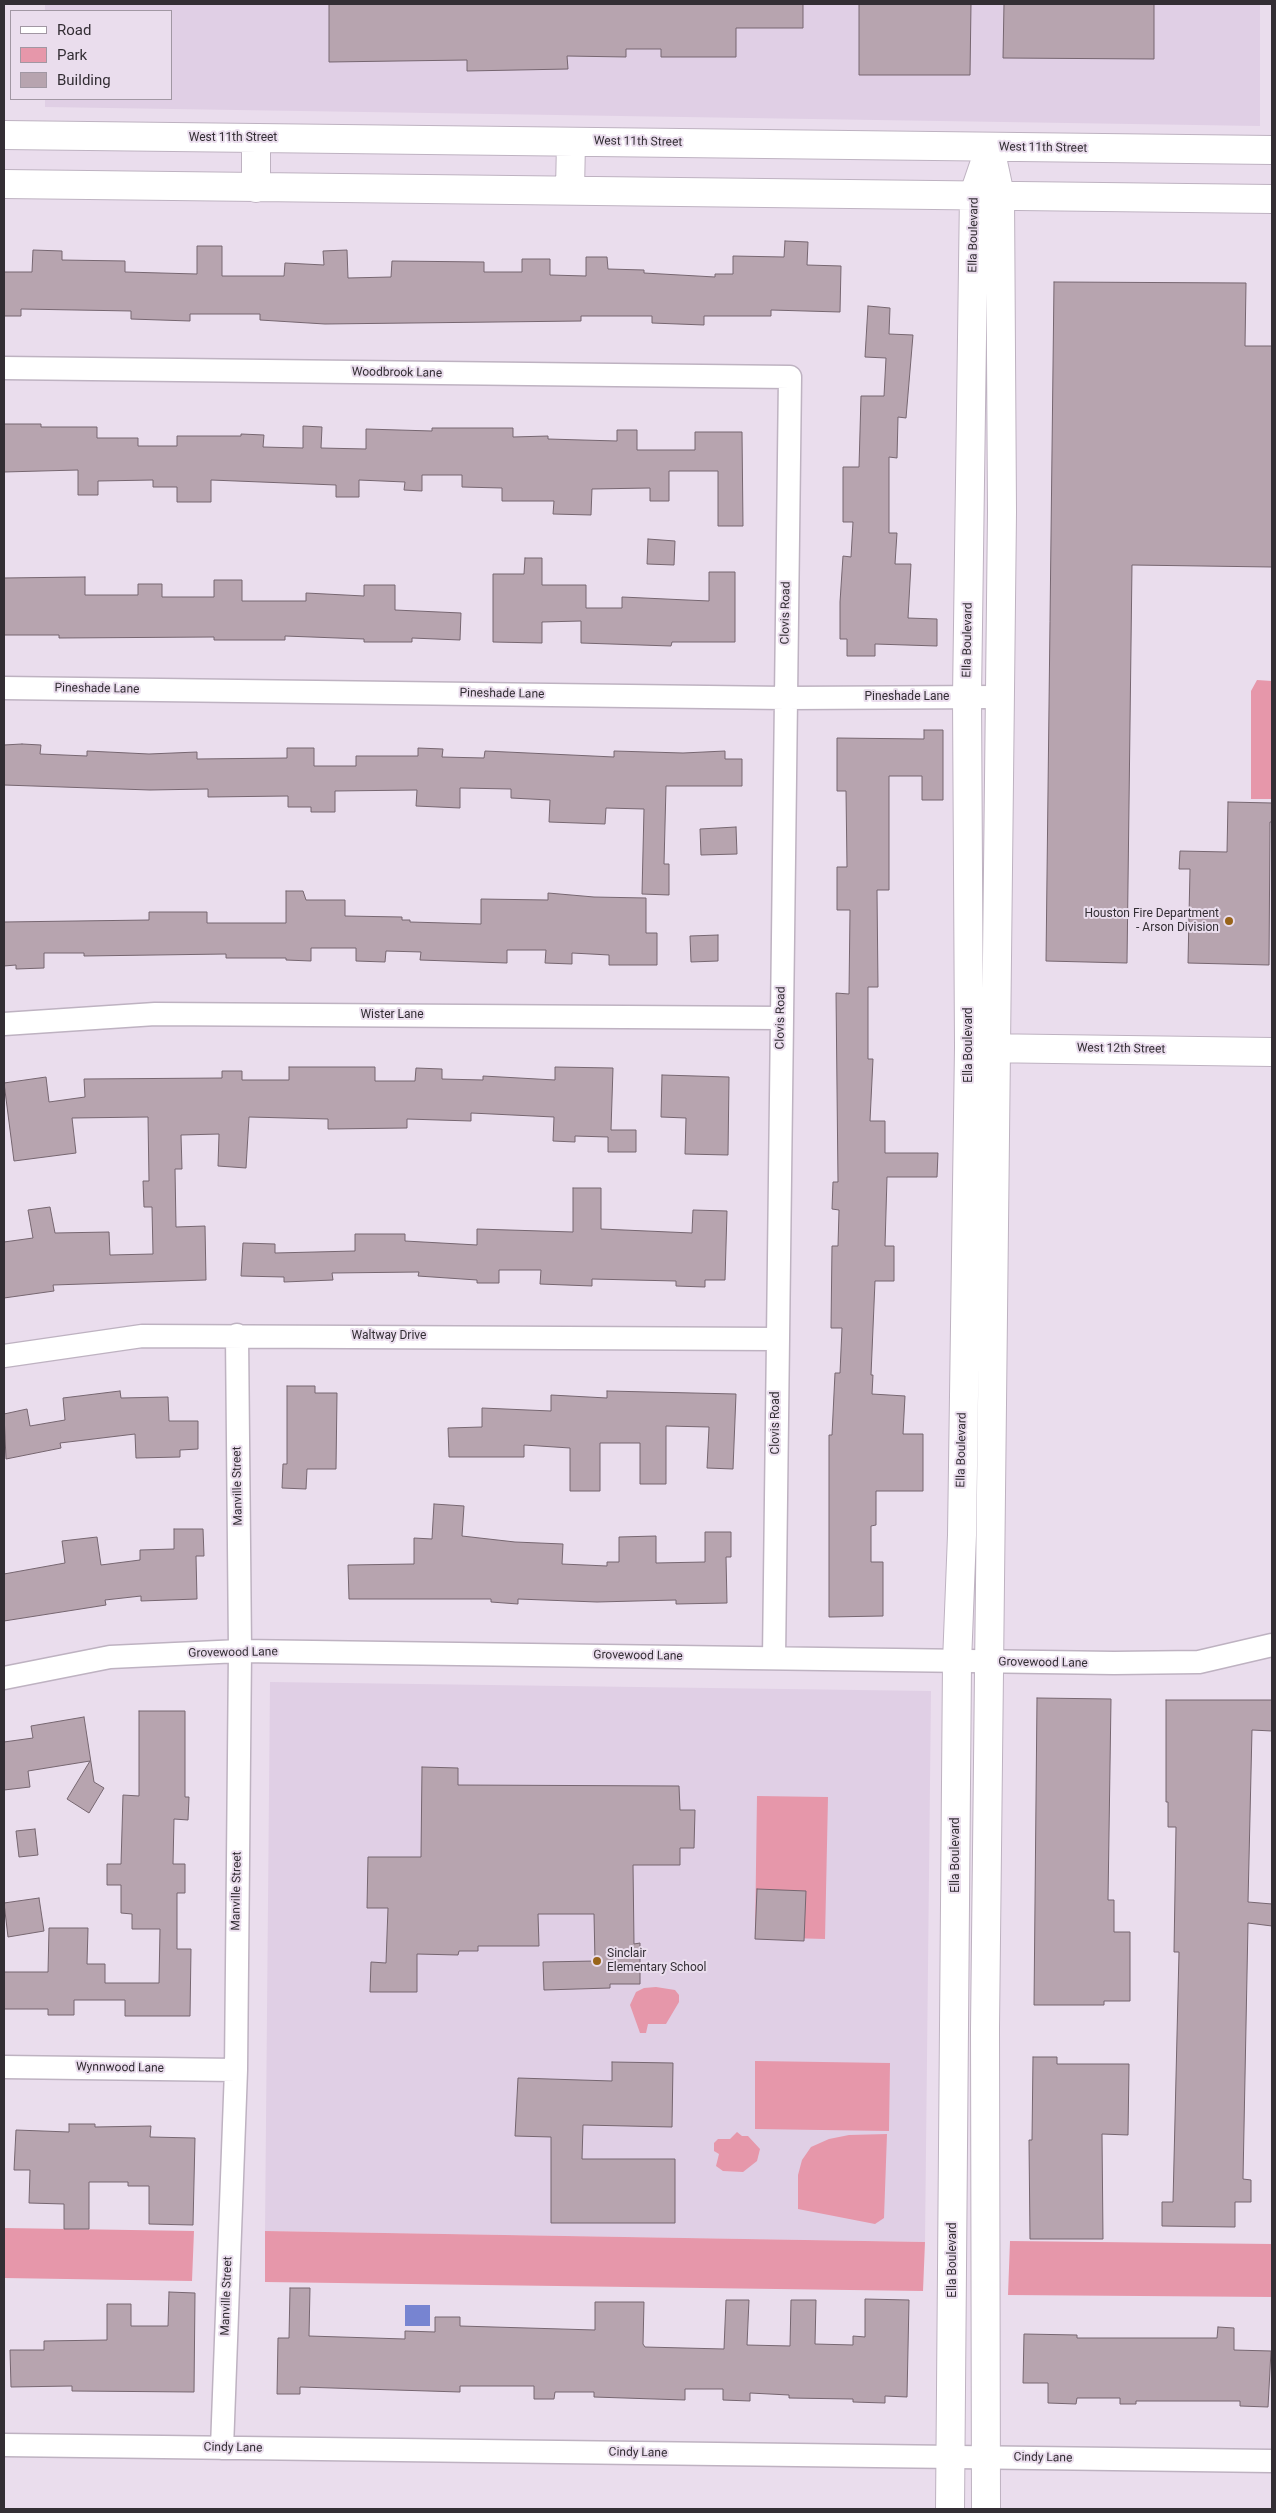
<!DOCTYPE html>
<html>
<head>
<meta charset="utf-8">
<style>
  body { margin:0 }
  #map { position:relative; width:1276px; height:2513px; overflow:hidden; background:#eadded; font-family:Roboto,sans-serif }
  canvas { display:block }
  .frame { position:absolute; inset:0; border:5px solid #332e34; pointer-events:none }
  .legend { position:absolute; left:10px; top:10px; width:162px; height:90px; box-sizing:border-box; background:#eadded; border:1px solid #a197a3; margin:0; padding:6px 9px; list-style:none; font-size:15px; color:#332e34 }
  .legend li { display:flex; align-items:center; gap:10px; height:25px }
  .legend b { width:25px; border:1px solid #a197a3 }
</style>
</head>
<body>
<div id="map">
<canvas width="1276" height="2513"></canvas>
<div class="frame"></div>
<ul class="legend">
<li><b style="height:6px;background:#fff"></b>Road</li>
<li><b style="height:14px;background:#e697aa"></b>Park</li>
<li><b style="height:14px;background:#b7a4af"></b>Building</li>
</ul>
</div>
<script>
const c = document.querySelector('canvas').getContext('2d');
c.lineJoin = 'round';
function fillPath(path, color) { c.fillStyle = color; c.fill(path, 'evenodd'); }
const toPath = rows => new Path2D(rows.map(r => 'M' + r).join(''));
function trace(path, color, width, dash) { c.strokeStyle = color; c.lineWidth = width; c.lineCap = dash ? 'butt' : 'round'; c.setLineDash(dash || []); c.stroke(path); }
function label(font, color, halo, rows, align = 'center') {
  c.font = font + ' Roboto,sans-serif'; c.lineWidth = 4; c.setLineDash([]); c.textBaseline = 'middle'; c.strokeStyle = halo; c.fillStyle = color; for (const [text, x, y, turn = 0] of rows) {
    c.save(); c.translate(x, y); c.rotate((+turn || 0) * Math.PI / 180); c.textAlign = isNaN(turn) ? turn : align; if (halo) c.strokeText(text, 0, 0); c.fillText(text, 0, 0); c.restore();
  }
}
const built = toPath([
  [45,4,1260,4,1260,126,45,107,45,99,171,99,171,11,45,11],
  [270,1682,931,1691,925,2242,265,2231]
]);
const green = toPath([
  [1257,680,1272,681,1272,799,1251,799,1251,691],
  [757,1796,828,1797,825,1939,755,1937],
  [656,1987,675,1990,679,1995,679,2002,666,2024,648,2024,646,2033,640,2033,630,2005,636,1992,644,1988],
  [755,2061,890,2063,889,2131,755,2129],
  [737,2132,742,2136,748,2136,760,2149,757,2161,743,2172,723,2171,716,2166,719,2154,714,2151,714,2143,718,2139,730,2139],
  [887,2134,884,2218,875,2224,798,2209,798,2175,802,2160,811,2147,829,2139,849,2135],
  [4,2228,194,2231,192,2281,4,2278],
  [265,2231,925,2242,923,2291,265,2282],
  [1010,2241,1272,2244,1272,2297,1008,2295]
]);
const water = toPath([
  [405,2305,430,2305,430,2326,405,2326]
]);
const building = toPath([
  [329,4,803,4,803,28,736,28,736,57,661,57,661,49,626,49,626,57,567,56,568,69,467,71,467,60,329,62,329,4],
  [859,4,971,4,970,75,859,75,859,4],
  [1004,4,1154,4,1154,59,1003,58,1004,4],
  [785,241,808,242,807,265,841,266,840,312,771,310,771,316,704,316,704,325,652,323,652,316,581,316,581,321,325,324,260,320,260,314,190,314,190,321,131,319,131,311,21,309,21,316,4,316,4,272,32,272,33,250,62,251,62,260,125,261,125,272,197,274,197,246,222,246,222,276,284,276,285,263,324,265,323,251,347,250,348,278,391,277,392,261,484,262,484,272,522,272,522,259,550,259,550,275,586,276,586,257,607,257,608,269,644,270,644,273,715,277,715,274,733,274,733,256,784,257,785,241],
  [1054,282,1246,283,1245,346,1272,346,1272,567,1132,565,1127,963,1046,961,1054,282],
  [868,306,890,308,889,334,913,335,906,418,898,417,897,458,889,457,889,533,897,533,895,564,911,564,908,618,937,619,937,646,875,644,875,656,847,656,847,639,840,639,840,602,843,556,851,557,853,522,843,522,843,467,859,467,861,396,884,396,886,358,865,357,868,306],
  [4,424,41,424,41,427,97,427,97,438,138,438,138,446,177,446,177,436,241,436,241,434,264,435,263,447,303,448,303,426,322,427,321,448,366,449,366,429,432,431,432,428,513,428,513,437,548,436,548,439,617,441,617,430,637,430,637,450,695,450,695,432,742,432,743,526,718,526,718,471,669,471,669,501,650,501,650,488,592,489,591,515,553,514,554,501,502,501,502,488,462,487,462,475,422,475,422,491,404,490,405,482,359,480,359,497,336,497,336,485,211,480,211,502,177,502,177,487,153,487,153,480,98,481,98,495,78,495,78,470,4,472,4,424],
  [648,539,675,541,674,565,647,564,648,539],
  [525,558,542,558,542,585,586,585,586,608,622,608,622,597,709,601,709,572,735,572,735,642,672,642,671,646,581,643,581,621,542,622,542,643,493,642,493,574,524,574,525,558],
  [85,577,85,595,138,595,138,584,162,584,162,597,214,597,214,580,242,580,242,601,306,601,306,593,364,596,364,585,395,585,395,610,461,613,460,640,412,638,412,642,364,642,364,639,285,636,285,640,214,640,214,637,59,638,59,635,4,635,4,578,85,577],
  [924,730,943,730,943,800,922,800,922,776,889,776,889,890,877,890,878,987,868,987,868,1059,873,1059,870,1121,885,1121,885,1153,938,1153,937,1177,887,1177,885,1246,894,1246,894,1281,875,1281,871,1375,873,1375,872,1394,905,1396,903,1434,923,1434,923,1491,876,1491,876,1525,871,1526,871,1562,883,1562,883,1616,829,1617,829,1435,832,1435,835,1373,840,1373,842,1328,831,1328,832,1246,838,1246,839,1210,832,1209,833,1182,838,1182,836,993,849,994,850,910,837,910,837,867,847,867,846,791,837,791,837,738,924,739,924,730],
  [22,744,41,745,40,754,87,756,87,751,149,754,197,752,197,759,287,758,287,748,314,748,314,766,356,766,356,756,418,756,418,748,443,749,442,757,484,758,485,751,614,757,614,751,683,753,725,751,725,759,742,759,742,786,666,786,664,864,669,864,669,895,642,894,644,809,606,808,605,824,549,822,550,800,511,798,511,789,460,788,460,808,416,806,417,790,335,791,335,812,311,812,311,807,288,807,288,796,208,797,208,789,150,790,4,785,4,745,22,744],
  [1228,802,1272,803,1272,822,1270,822,1269,965,1188,963,1190,869,1179,869,1180,851,1227,852,1228,802],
  [736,827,737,854,701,855,700,829,736,827],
  [286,891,303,891,306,900,345,900,345,916,402,917,402,920,410,920,410,922,481,924,481,899,548,900,548,893,594,897,646,898,646,933,657,933,657,965,609,965,609,955,572,953,572,964,545,963,546,950,507,950,507,963,420,960,421,952,386,951,385,962,356,961,356,948,311,948,311,961,286,960,286,958,226,958,226,954,84,956,84,953,44,953,44,968,16,969,16,965,4,966,4,922,149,920,149,912,207,912,207,923,286,923,286,891],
  [718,935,718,961,691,962,690,936,718,935],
  [289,1067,375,1067,375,1081,415,1081,416,1068,442,1069,442,1079,483,1080,483,1076,555,1080,555,1067,613,1068,611,1130,636,1130,636,1152,608,1152,608,1137,575,1136,575,1142,553,1141,554,1117,471,1113,471,1121,407,1119,407,1128,328,1129,328,1119,249,1117,246,1168,218,1166,219,1134,181,1135,182,1169,175,1169,176,1227,205,1226,206,1280,53,1285,54,1291,4,1298,4,1242,33,1238,28,1210,50,1207,55,1233,109,1232,110,1255,153,1254,152,1207,144,1207,143,1181,149,1181,148,1117,72,1118,76,1153,14,1161,4,1083,46,1077,49,1102,85,1097,84,1079,222,1078,222,1071,242,1071,242,1080,289,1080,289,1067],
  [662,1075,729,1077,728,1155,685,1154,686,1118,661,1117,662,1075],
  [573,1188,601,1188,601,1229,692,1233,693,1210,727,1211,725,1280,705,1280,705,1287,676,1286,676,1281,592,1279,592,1286,540,1284,541,1270,499,1270,499,1283,477,1283,477,1280,418,1276,419,1272,332,1273,333,1280,284,1282,284,1277,241,1276,243,1243,275,1244,275,1253,355,1251,355,1234,405,1234,405,1241,477,1245,477,1229,573,1232,573,1188],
  [287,1386,315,1386,315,1393,337,1393,336,1469,307,1469,306,1489,282,1488,283,1464,287,1464,287,1386],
  [120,1391,121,1398,168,1397,169,1421,198,1421,198,1449,180,1450,180,1457,136,1458,135,1434,60,1443,61,1448,6,1459,4,1414,27,1409,30,1426,65,1420,63,1398,120,1391],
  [607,1391,736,1394,733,1469,707,1468,709,1427,666,1426,666,1484,640,1484,640,1443,600,1443,600,1491,570,1491,570,1448,524,1445,524,1457,449,1457,448,1428,482,1427,482,1408,551,1411,551,1395,607,1398,607,1391],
  [434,1504,464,1506,462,1536,515,1542,563,1544,562,1564,607,1566,607,1562,619,1562,619,1537,656,1536,656,1563,705,1562,705,1532,731,1532,731,1557,726,1557,727,1603,676,1604,676,1600,597,1602,518,1599,518,1604,491,1602,491,1599,349,1599,348,1565,414,1564,414,1538,432,1539,434,1504],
  [174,1529,203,1529,204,1556,196,1556,197,1599,141,1601,141,1596,105,1600,106,1605,4,1621,4,1574,65,1563,62,1541,97,1537,101,1565,140,1560,140,1550,174,1549,174,1529],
  [1037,1698,1111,1699,1108,1900,1114,1900,1114,1932,1130,1932,1130,2001,1104,2001,1104,2005,1034,2005,1037,1698],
  [1166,1700,1272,1700,1272,1731,1252,1730,1248,1902,1272,1904,1272,1926,1248,1923,1243,2179,1251,2180,1251,2202,1235,2202,1235,2227,1162,2226,1162,2202,1173,2202,1179,1952,1174,1952,1176,1827,1168,1827,1168,1802,1166,1802,1166,1700],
  [139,1711,185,1711,185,1797,189,1797,188,1820,174,1819,173,1864,185,1864,185,1893,177,1893,177,1949,191,1949,190,2016,125,2016,125,2000,74,2000,74,2015,48,2015,48,2009,4,2009,4,1972,48,1972,49,1928,88,1928,87,1964,105,1964,105,1983,159,1983,160,1929,132,1929,132,1914,121,1913,121,1885,107,1885,107,1864,121,1864,123,1795,139,1796,139,1711],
  [84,1717,94,1782,104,1788,89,1813,67,1799,90,1761,28,1771,30,1787,4,1790,4,1742,33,1738,31,1726,84,1717],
  [422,1767,458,1768,458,1785,679,1786,680,1810,695,1810,694,1848,680,1848,680,1865,633,1865,634,1944,640,1943,640,1984,610,1984,610,1988,544,1990,543,1962,595,1961,594,1914,538,1914,539,1946,478,1946,478,1951,459,1951,458,1955,417,1954,417,1992,370,1992,371,1962,386,1963,388,1908,367,1908,368,1857,421,1857,422,1767],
  [35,1829,38,1855,19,1857,16,1831,35,1829],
  [757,1889,806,1891,804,1941,755,1939,757,1889],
  [39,1898,44,1931,8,1937,4,1903,39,1898],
  [1033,2057,1057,2057,1057,2064,1129,2064,1128,2135,1102,2134,1103,2239,1030,2239,1029,2140,1032,2140,1033,2057],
  [612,2062,673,2063,672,2127,583,2125,582,2159,675,2159,675,2223,551,2223,551,2137,515,2136,518,2078,612,2081,612,2062],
  [69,2124,95,2124,95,2127,151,2126,150,2137,195,2138,193,2225,149,2224,149,2186,128,2186,128,2182,89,2182,89,2229,64,2229,64,2204,29,2203,30,2170,14,2170,16,2130,69,2132,69,2124],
  [290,2288,310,2288,309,2336,405,2339,405,2331,435,2332,435,2317,460,2317,460,2326,595,2330,595,2302,644,2302,643,2344,645,2347,724,2349,726,2300,749,2300,747,2345,790,2346,791,2300,816,2300,815,2344,853,2345,853,2336,865,2337,865,2299,909,2300,907,2397,885,2396,885,2403,853,2402,853,2399,789,2398,789,2395,750,2393,750,2401,723,2400,723,2389,685,2389,685,2400,594,2397,594,2392,555,2392,554,2399,534,2399,534,2386,460,2386,460,2392,300,2387,300,2394,277,2394,278,2338,289,2338,290,2288],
  [169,2292,195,2293,194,2392,72,2391,72,2386,11,2387,10,2350,44,2350,44,2341,107,2340,107,2304,131,2304,131,2326,168,2326,169,2292],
  [1218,2327,1234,2328,1234,2350,1271,2351,1268,2407,1240,2406,1240,2401,1136,2401,1136,2404,1120,2404,1120,2398,1077,2398,1076,2404,1048,2403,1048,2383,1023,2383,1024,2334,1077,2335,1077,2338,1217,2338,1218,2327]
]);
const street = toPath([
  [4,368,790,377,774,1658],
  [4,688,785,698,1000,697],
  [4,1024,155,1014,781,1018],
  [4,1356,142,1336,776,1339],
  [4,1678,110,1657,240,1651,1114,1663,1199,1662,1272,1645],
  [4,2067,236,2070],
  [4,2445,1272,2461],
  [222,2448,236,2070,240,1651,237,1335]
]);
const secondary = toPath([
  [4,135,1272,150],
  [4,184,1272,199],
  [256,188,256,138],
  [570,190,571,142],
  [981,1048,1272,1052],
  [950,2509,957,1662,962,1535,969,1047,967,697,974,194,990,147],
  [986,2509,985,2028,1002,512,1000,195,990,148]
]);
const markers = [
  [1229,921,5,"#98641a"],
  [597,1961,5,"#98641a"]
];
const streetNames = [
  ["West 11th Street",233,138],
  ["West 11th Street",638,142,1],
  ["West 11th Street",1043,148,1],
  ["Ella Boulevard",974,235,-89],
  ["Woodbrook Lane",397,373,1],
  ["Clovis Road",786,613,-89],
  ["Ella Boulevard",968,640,-89],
  ["Pineshade Lane",97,689,1],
  ["Pineshade Lane",502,694,1],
  ["Pineshade Lane",907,697],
  ["Wister Lane",392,1015],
  ["Clovis Road",781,1018,-89],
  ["Ella Boulevard",969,1045,-90],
  ["West 12th Street",1121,1049,1],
  ["Waltway Drive",389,1336],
  ["Clovis Road",776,1423,-90],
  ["Ella Boulevard",962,1450,-89],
  ["Manville Street",238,1486,-91],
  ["Grovewood Lane",233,1653,-1],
  ["Grovewood Lane",638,1656,1],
  ["Grovewood Lane",1043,1663,1],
  ["Ella Boulevard",956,1855,-90],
  ["Manville Street",237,1891,-89],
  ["Wynnwood Lane",120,2068,1],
  ["Ella Boulevard",953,2260,-90],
  ["Manville Street",227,2296,-88],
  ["Cindy Lane",233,2448,1],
  ["Cindy Lane",638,2453,1],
  ["Cindy Lane",1043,2458,1]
];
const poiNames = [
  ["Houston Fire Department",1219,914],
  ["- Arson Division",1219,928],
  ["Sinclair",607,1954,"left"],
  ["Elementary School",607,1968,"left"]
];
fillPath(built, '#e0cfe5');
fillPath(green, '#e697aa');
fillPath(water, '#7784d1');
fillPath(building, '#b7a4af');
trace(building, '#766670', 1);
trace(street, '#beb2c1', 25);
trace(secondary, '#beb2c1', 30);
trace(street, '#fff', 22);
trace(secondary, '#fff', 28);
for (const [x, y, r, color] of markers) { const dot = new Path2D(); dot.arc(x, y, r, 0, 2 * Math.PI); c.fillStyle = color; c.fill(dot); trace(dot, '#eadded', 2); }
label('12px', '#332e34', '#eadded', streetNames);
label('12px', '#332e34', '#eadded', poiNames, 'right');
</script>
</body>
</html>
